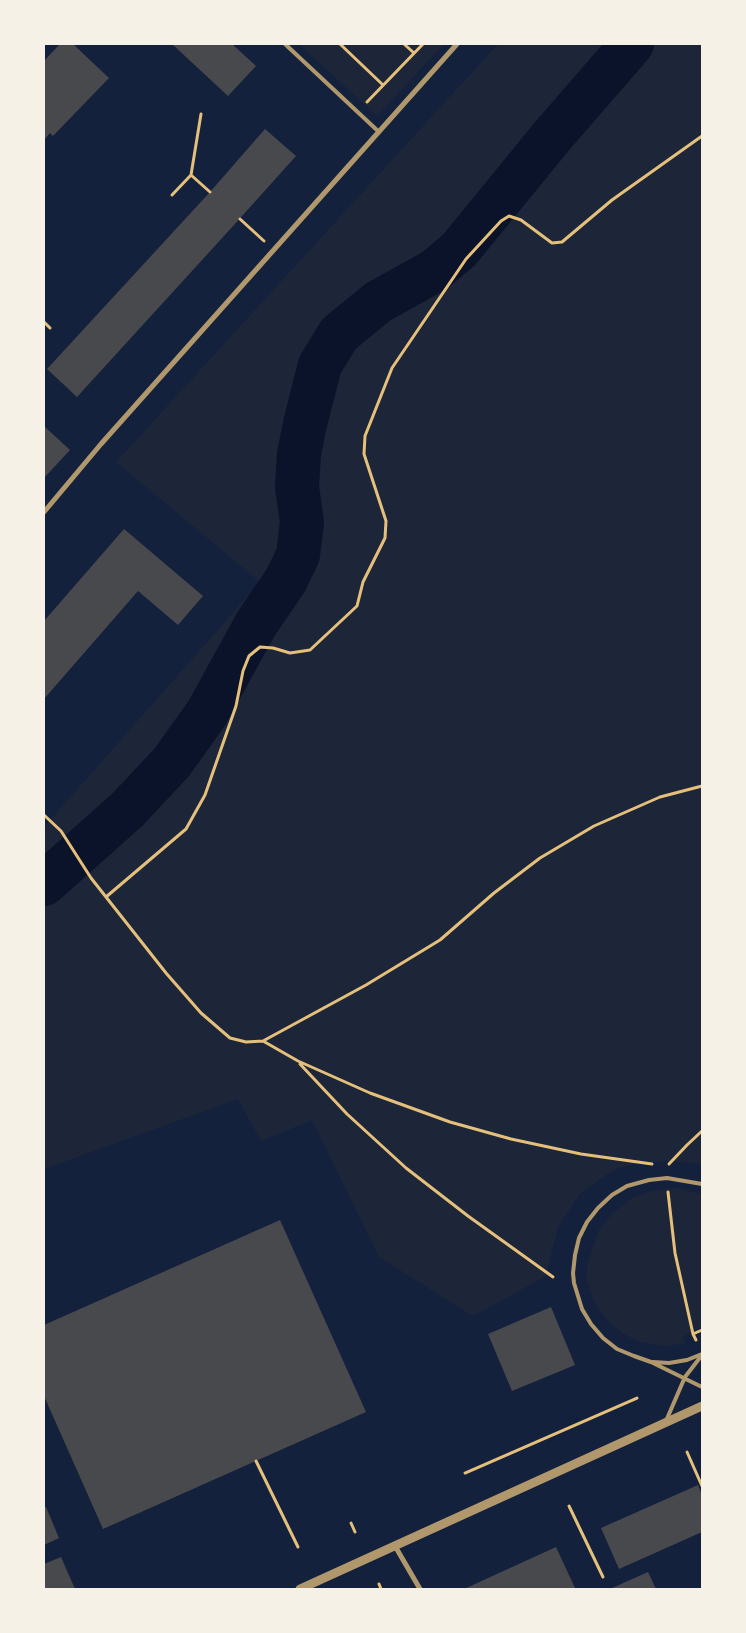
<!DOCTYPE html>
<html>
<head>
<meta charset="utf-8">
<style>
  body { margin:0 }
  #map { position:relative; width:746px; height:1633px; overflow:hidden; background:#14213d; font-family:"Exo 2",sans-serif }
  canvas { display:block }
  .frame { position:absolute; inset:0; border:45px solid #f6f1e7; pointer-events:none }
</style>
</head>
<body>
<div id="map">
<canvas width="746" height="1633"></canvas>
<div class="frame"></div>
</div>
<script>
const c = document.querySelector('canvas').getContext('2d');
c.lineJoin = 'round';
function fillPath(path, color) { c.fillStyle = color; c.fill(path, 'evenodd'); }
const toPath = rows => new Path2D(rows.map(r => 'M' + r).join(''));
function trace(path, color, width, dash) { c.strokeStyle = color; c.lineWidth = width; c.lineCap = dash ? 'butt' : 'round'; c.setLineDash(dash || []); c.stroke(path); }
const green = toPath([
  [299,44,444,44,377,116],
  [498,44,702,44,702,1164,669,1161,640,1163,618,1168,600,1179,580,1194,558,1227,546,1276,473,1316,379,1257,312,1120,261,1141,238,1099,44,1169,44,827,260,582,116,462],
  [676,1188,702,1194,702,1327,682,1337,686,1343,667,1346,652,1344,638,1341,624,1334,610,1323,596,1306,586,1278,588,1263,598,1231,612,1214,632,1198,652,1191]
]);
const river = toPath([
  [44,884,128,809,172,762,207,713,256,624,286,580,298,555,302,522,297,487,299,454,305,424,320,365,339,334,378,302,434,271,459,250,553,135,632,44]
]);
const building = toPath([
  [60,44,73,44,109,78,53,136,50,133,44,140,44,61],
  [172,44,232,44,256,66,228,96],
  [265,129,296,156,234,225,77,397,47,369,210,192],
  [44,426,70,450,44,478],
  [124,529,203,596,178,625,138,591,44,699,44,621],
  [280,1220,366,1412,103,1529,44,1396,44,1325],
  [551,1307,575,1365,512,1391,488,1334],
  [698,1485,702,1495,702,1532,619,1569,601,1528],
  [46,1507,59,1538,44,1545,44,1508],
  [556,1547,575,1588,572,1589,464,1589],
  [61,1557,75,1589,44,1589,44,1564],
  [648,1572,656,1589,610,1589]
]);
const path = toPath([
  [340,44,383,85],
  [404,44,414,53],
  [367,102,423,44],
  [191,175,210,192],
  [172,195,191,175,201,114],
  [240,219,264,241],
  [44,322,50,328],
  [44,815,61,831,91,878,166,973,201,1013,230,1038,246,1042,263,1041,366,985,440,940,494,893,540,858,594,826,660,797,702,786],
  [106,897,186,829,205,795,236,706,243,671,249,656,260,647,273,648,290,653,310,650,357,606,363,582,385,538,386,521,364,454,365,436,392,368,466,259,501,221,509,216,521,220,552,243,562,242,612,200,702,136],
  [263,1041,298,1061,370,1093,450,1122,511,1139,581,1154,652,1164],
  [300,1064,347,1114,406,1168,468,1216,553,1277],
  [669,1164,687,1145,702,1131],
  [668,1192,675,1253,693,1334,696,1340],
  [693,1334,702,1330],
  [687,1452,702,1486],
  [256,1461,298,1547],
  [465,1473,637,1398],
  [569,1506,603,1577],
  [351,1523,355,1532],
  [379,1584,381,1589]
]);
const service = toPath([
  [285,44,379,132],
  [702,1184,667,1178,649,1180,627,1186,612,1195,598,1208,587,1222,579,1238,575,1255,573,1273,574,1283,582,1309,591,1324,603,1338,617,1349,634,1356,651,1362,702,1387],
  [653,1362,669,1363,687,1360,702,1354],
  [666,1421,685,1377,702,1355]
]);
const minor = toPath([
  [44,512,101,444,457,44],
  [395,1546,420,1589]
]);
const tertiary = toPath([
  [300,1589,702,1406]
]);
fillPath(green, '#1d2539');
trace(river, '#0b132b', 44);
fillPath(building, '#48494c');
trace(path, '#e5c07b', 3);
trace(service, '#b1986c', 4);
trace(minor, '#b1986c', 5);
trace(tertiary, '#b1986c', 9);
</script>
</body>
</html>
